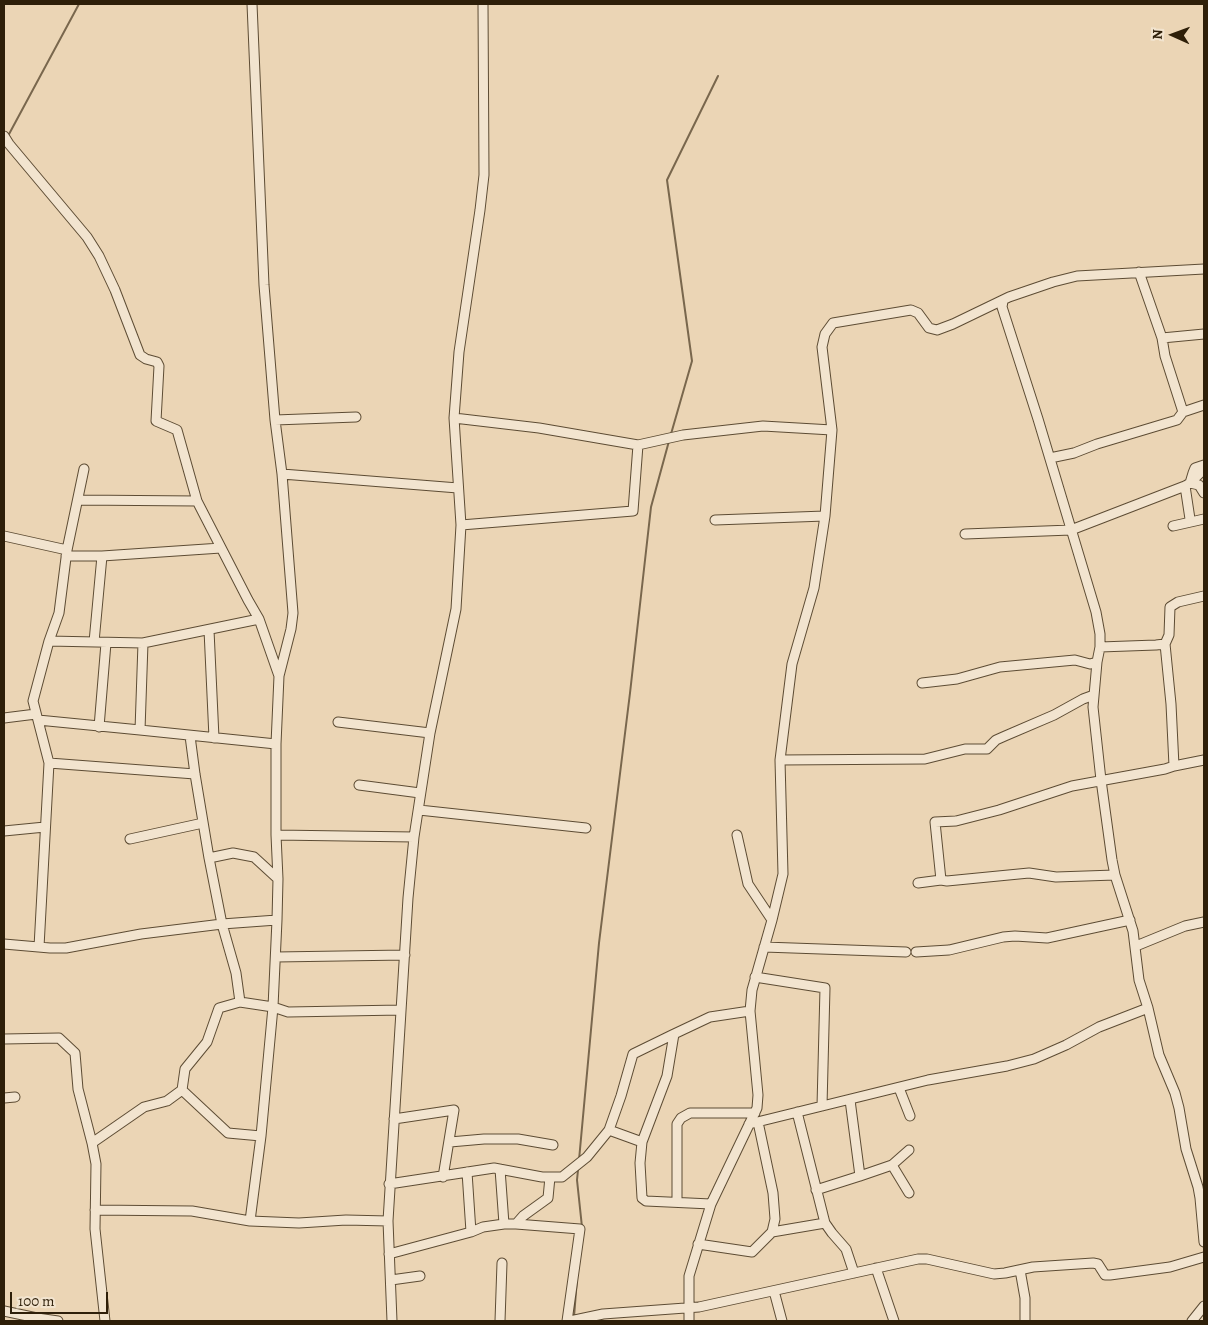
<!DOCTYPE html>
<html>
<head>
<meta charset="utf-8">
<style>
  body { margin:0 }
  #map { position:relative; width:1208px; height:1325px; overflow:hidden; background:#ebd5b5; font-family:Alegreya,serif }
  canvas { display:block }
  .frame { position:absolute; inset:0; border:5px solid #2e1f09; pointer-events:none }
  .north { position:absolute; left:1148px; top:10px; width:50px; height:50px; -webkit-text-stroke:4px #f2e4cf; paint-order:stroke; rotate:272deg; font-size:14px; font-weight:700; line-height:20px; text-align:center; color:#2e1f09 }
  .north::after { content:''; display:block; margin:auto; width:18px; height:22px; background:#2e1f09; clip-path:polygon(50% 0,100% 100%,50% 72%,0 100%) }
  .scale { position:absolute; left:10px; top:1292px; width:98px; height:22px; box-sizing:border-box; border:2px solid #2e1f09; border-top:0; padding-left:6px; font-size:15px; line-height:18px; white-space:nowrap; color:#2e1f09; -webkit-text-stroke:4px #f2e4cf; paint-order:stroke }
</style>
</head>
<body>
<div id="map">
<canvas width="1208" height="1325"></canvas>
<div class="frame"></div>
<div class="north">N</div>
<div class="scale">100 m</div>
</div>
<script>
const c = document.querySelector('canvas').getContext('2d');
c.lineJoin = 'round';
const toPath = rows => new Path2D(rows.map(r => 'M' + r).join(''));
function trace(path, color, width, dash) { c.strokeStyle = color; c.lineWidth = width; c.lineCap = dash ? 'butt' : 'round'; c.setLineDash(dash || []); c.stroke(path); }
const stream = toPath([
  [8,136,79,4],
  [671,434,692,361,667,180,718,76],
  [579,1160,599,943,630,693,651,507,669,441],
  [578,1170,577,1180,582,1227],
  [574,1317,577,1279]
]);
const minor = toPath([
  [252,4,264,285,275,420,282,474,293,613,291,629,279,676],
  [4,136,9,144,87,237,99,256,115,290,140,355,146,359,157,362,159,366,156,421,177,430,197,501,248,600,259,619,279,676,276,744,276,835,278,879,277,920,273,1007,261,1136,250,1221],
  [1139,272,1162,338,1165,356,1183,412],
  [1003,301,1002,307,1038,419,1096,612,1100,634,1100,647,1097,662,1093,707,1101,780,1112,860,1115,875,1133,931,1139,980,1148,1008,1159,1055,1175,1093,1179,1108,1186,1149,1198,1187,1200,1198,1204,1242],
  [1162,338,1204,334],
  [454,418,539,428,638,445],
  [275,420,356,417],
  [1050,458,1074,453,1097,444,1177,420,1183,412,1204,405],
  [1204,465,1195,468,1193,473,1190,483,1199,485,1204,493],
  [282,474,458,488],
  [1185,486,1190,519],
  [78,500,197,501],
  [715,520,825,516],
  [461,525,633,511,638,445,683,435,763,426,832,430],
  [1173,526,1204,519],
  [965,534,1071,530,1185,486,1190,483,1204,469],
  [4,536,67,550],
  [66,556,102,556],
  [209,630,214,738],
  [49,641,143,643,140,730,276,744],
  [94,642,102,556,221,548],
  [143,643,259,619],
  [1165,644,1171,704,1174,766],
  [1100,647,1156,645,1165,644,1169,635,1170,607,1178,602,1204,596],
  [922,683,957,679,1000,667,1075,660,1090,664,1097,662],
  [4,718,36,714],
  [38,720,140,730],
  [338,722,430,733],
  [99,727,106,643],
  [190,736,195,774,209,858,222,924,236,973,240,1002,273,1007,288,1012,401,1010],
  [780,760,925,759,965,749,987,749,996,740,1005,736,1054,715,1083,699,1094,695],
  [49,763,195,774],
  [359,785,420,793],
  [419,810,586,828],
  [4,831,45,827],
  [276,835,414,837],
  [737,835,748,884,772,920],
  [130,839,203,823],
  [209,858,233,853,254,857,278,879],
  [941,880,935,822,956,821,999,810,1072,786,1165,769,1174,766,1204,760],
  [918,883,941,880,947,881,1029,873,1056,877,1115,875],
  [4,944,50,948,66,948,141,934,222,924,277,920],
  [1136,946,1185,926,1204,922],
  [39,947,49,763,33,701,49,641,59,613,67,550,84,469],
  [764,947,906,952],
  [916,952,949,950,1003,937,1015,936,1047,938,1130,920],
  [276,957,405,955],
  [755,977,825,988,822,1106],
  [4,1039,59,1038,75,1053,78,1089,92,1143],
  [899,1088,910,1116],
  [182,1090,185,1069,207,1042,219,1008,240,1002],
  [4,1098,15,1097],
  [850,1100,860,1176,892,1165,909,1150],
  [797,1112,825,1223,832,1233,846,1249,854,1273],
  [394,1119,454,1110,443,1177],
  [758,1122,773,1193,775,1219,772,1232,825,1223],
  [749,1124,928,1080,1007,1066,1034,1059,1066,1045,1099,1027,1148,1008],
  [609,1130,642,1142],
  [450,1142,484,1139,518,1139,553,1145],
  [892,1165,909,1193],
  [500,1169,504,1224],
  [467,1172,471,1232],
  [389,1184,494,1168,542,1177,562,1177,587,1157,609,1130,621,1096,633,1054,674,1034],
  [816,1190,860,1176],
  [677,1202,677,1124,681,1118,690,1113,755,1113],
  [711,1204,646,1201,642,1198,640,1163,642,1142,667,1076,674,1034,710,1017,750,1011],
  [95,1210,192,1211,250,1221,299,1223,346,1220,388,1221],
  [516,1224,523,1216,548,1198,550,1177],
  [698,1244,752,1252,772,1232],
  [389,1254,471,1232,483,1227,504,1224,516,1224,580,1229,567,1321],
  [876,1268,894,1321],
  [1020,1270,1025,1298,1025,1321],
  [391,1280,420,1276],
  [774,1291,782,1321],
  [4,1311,37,1318,58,1321],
  [105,1321,95,1229,96,1164,92,1143,144,1107,167,1101,182,1090,228,1133,261,1136],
  [392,1321,388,1221,408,898,414,837,430,733,456,609,461,525,454,418,459,352,480,210,484,175,483,4],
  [500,1321,502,1263],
  [570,1321,603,1314,699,1307,918,1259,927,1259,994,1274,1005,1273,1033,1267,1093,1263,1098,1264,1105,1275,1110,1275,1170,1267,1204,1257],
  [689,1321,689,1276,711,1204,757,1108,758,1095,750,1011,752,990,772,920,783,874,780,760,792,664,814,588,825,516,832,430,822,347,825,334,833,323,911,310,918,313,929,328,937,330,953,324,1009,297,1053,282,1077,276,1204,269],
  [1192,1321,1204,1306]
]);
trace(stream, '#79674d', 2);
trace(minor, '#5d4c34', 11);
trace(minor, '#f2e4cf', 9);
</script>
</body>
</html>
